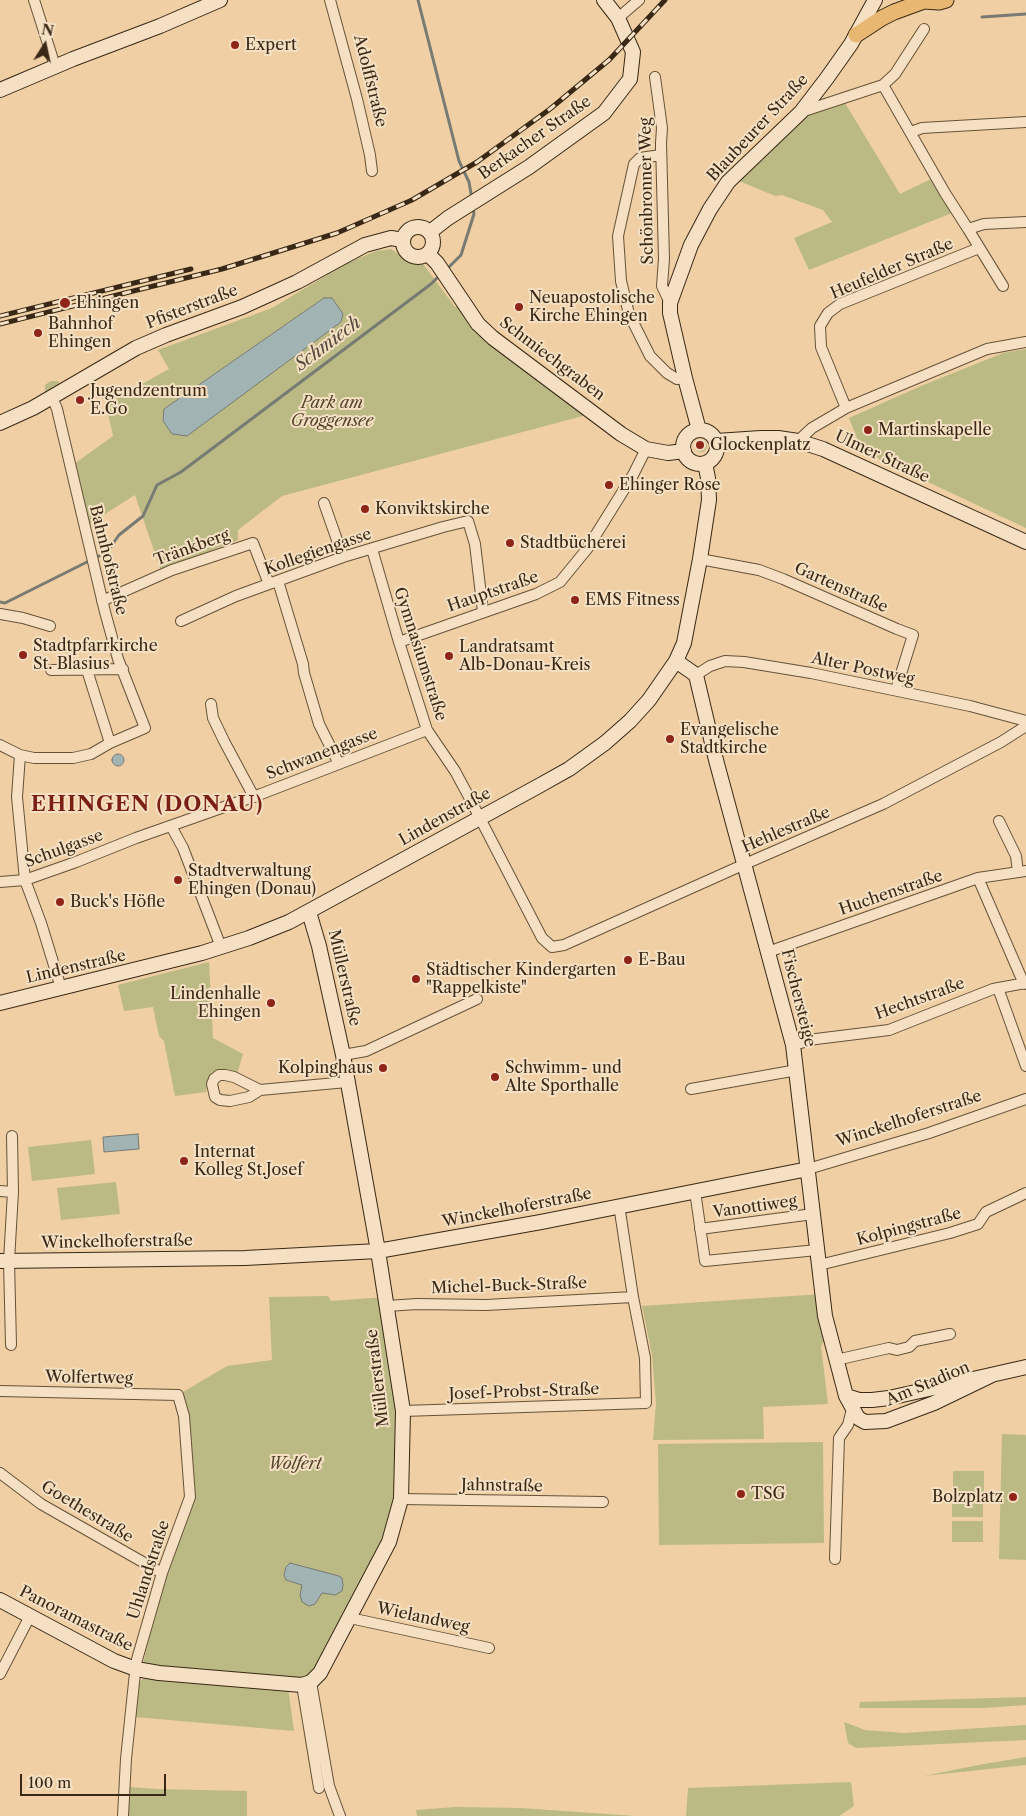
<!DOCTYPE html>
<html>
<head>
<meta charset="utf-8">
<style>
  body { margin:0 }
  #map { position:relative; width:1026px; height:1816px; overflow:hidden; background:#efcfa3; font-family:"Libre Caslon Text",serif }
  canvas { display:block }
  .north { position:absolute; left:20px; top:20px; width:50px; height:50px; -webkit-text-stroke:4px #f5e0c3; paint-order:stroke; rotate:10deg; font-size:14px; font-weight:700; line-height:20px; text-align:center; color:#392816 }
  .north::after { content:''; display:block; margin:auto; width:18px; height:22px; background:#392816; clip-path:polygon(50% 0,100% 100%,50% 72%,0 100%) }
  .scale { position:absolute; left:20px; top:1774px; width:146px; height:22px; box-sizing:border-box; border:2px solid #392816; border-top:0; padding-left:6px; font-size:15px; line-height:18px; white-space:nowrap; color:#392816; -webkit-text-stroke:4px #f5e0c3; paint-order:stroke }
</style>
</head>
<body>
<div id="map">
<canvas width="1026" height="1816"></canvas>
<div class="north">N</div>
<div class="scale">100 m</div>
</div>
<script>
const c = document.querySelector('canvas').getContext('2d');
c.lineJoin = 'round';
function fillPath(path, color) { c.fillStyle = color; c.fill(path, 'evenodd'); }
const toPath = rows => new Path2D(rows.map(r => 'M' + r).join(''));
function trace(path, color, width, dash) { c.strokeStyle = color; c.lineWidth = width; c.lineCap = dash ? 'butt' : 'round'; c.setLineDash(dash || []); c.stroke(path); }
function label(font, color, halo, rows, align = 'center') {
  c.font = font + ' "Libre Caslon Text",serif'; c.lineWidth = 4; c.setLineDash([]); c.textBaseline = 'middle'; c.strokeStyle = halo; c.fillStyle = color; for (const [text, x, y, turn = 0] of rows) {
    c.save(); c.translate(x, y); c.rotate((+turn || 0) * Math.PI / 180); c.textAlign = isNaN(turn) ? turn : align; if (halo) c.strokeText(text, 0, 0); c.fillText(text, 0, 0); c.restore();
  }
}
const green = toPath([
  [845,103,900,194,931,179,952,213,809,270,794,238,832,222,823,210,782,195,775,196,739,181,807,116],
  [391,249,413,264,423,264,455,307,463,304,478,324,594,413,282,496,238,530,238,540,161,571,135,495,89,524,74,464,113,436,106,404,169,369,158,350,272,308,347,263,376,251],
  [324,298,163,421,164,409],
  [1026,349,1026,528,862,451,849,418,921,386,1003,353],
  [51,381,57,381,62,385,45,395,45,385],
  '695 446a6 6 0 1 1 12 0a6 6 0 1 1-12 0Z',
  [209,962,213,1038,243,1054,237,1074,225,1070,212,1072,208,1079,206,1092,175,1096,164,1041,159,1036,153,1007,124,1011,118,985],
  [91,1140,95,1174,32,1181,28,1147],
  [116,1182,120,1214,61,1220,57,1188],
  [822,1294,829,1334,821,1346,828,1404,763,1407,764,1439,653,1440,656,1403,652,1355,642,1306],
  [328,1296,331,1301,385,1297,401,1468,389,1542,320,1673,302,1685,143,1664,162,1573,190,1497,178,1395,227,1366,272,1360,269,1297],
  [1002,1434,1026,1435,1026,1560,999,1559],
  [823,1442,824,1543,659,1545,658,1444],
  [953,1471,984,1471,984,1492,953,1491],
  [952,1496,983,1496,983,1517,952,1517],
  [952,1521,983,1521,983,1542,952,1542],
  [150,1676,288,1688,294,1731,135,1717,137,1689,141,1680],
  [1026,1697,1026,1705,984,1708,859,1708,860,1702],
  [844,1722,865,1730,904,1733,1026,1725,1026,1740,856,1748,848,1743],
  [1026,1757,1026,1765,924,1776,978,1765],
  [851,1782,854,1806,839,1816,686,1816,688,1788],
  [129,1787,156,1789,247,1791,247,1816,129,1816],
  [455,1807,520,1808,636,1816,417,1816,416,1810]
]);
const water = toPath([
  [324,298,332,298,343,314,341,322,187,436,172,434,163,421,164,409,324,298],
  '112 760a6 6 0 1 1 12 0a6 6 0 1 1-12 0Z',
  [138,1134,139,1149,104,1152,103,1137,138,1134],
  [290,1563,339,1576,342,1578,343,1585,342,1591,335,1595,322,1593,315,1604,309,1606,302,1602,300,1595,302,1585,286,1580,284,1575,286,1567,290,1563]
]);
const stream = toPath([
  [418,0,459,161,469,182,472,199],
  [982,17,1026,14],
  [446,270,461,255,474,214,473,208],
  [0,602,5,603,107,552,119,535,143,516,157,485,181,472,431,284,441,274]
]);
const street = toPath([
  [34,0,55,66],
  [330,0,357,99,370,155,372,171],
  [618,18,639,0],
  [655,77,662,128,661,143,664,259,662,286,670,303],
  [883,85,945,193,968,229,984,224,1026,222],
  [801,112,883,85,895,74,924,29],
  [911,132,922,128,1026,122],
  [661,143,661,155,640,158,634,164,618,236,621,281,629,314,650,356,667,373,677,379,685,378],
  [968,229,1003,286],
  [846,408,821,347,820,326,828,313,840,304,979,248],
  [798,441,812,428,846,408,987,349,1026,342],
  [324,503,343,557],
  [372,549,399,642,427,730,455,771,469,797,542,938,552,947,564,945,745,864,883,804,1001,742,1026,726],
  [700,559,759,570,783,579,897,629,913,635,896,690],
  [278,581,303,664,304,673,319,724,339,764],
  [102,601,172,570,253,543,269,584],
  [0,614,23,618,50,626],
  [181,621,236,596,343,557,443,527,468,521,475,544,483,612],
  [399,642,536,594,560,582,587,549,633,475,646,449],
  [51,670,123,669],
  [87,670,110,743],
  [696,675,710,666,725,661,744,662,811,673,970,706,1026,721],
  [211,704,213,718,224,741,254,797],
  [0,745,20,755,34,758,73,758,91,754,110,743,145,728,118,659,105,612,57,409,52,397],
  [20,755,17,797,25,880,41,923,61,988],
  [999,821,1016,856,1018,872],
  [171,826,183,848,221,947],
  [978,878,1024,984],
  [0,882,25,880,76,862,136,838,261,794,427,730],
  [768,952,978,878,1026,871],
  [998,988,1026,1066],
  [793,1045,816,1039,889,1030,993,989,1026,983],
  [343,1055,366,1051,477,999],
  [691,1089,797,1070],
  [260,1090,249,1097,230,1101,220,1100,215,1097,212,1084,214,1079,219,1075,225,1075,234,1077,260,1090,347,1082],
  [808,1169,929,1133,1026,1099],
  [0,1191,13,1192],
  [695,1191,705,1261,817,1250],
  [700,1229,813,1214],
  [819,1265,950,1233,978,1224,986,1212,1026,1193],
  [387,1306,417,1304,486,1305,633,1297,619,1205],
  [11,1345,9,1261,13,1192,12,1136],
  [836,1360,889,1348,897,1350,909,1347,915,1341,950,1334],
  [0,1391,178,1395,184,1416,190,1497,162,1573,136,1663,126,1759,123,1816],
  [403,1411,646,1403,645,1358,633,1297],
  [0,1473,41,1504,162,1573],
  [401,1499,603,1502],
  [835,1559,839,1438,848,1425,852,1409],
  [350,1618,489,1648],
  [0,1674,30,1616],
  [311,1682,329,1786,340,1816],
  [302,1685,319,1788]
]);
const secondary = toPath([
  [0,90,73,59,160,26,220,0],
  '403 242a15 15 0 1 1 30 0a15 15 0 1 1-30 0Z',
  [430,232,448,218,529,167,604,113,630,79,633,52,618,18,604,0],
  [428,254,437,263,478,324,493,338,621,434,646,449,668,453,684,451],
  [0,423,33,408,136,348,166,335,242,307,297,282,365,245,391,238,403,240],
  [699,430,685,378,670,313,670,303,691,245,710,209,728,182,801,112,827,78,851,44,875,0],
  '683 447a17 17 0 1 1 34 0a17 17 0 1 1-34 0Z',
  [716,441,761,438,778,438,798,441,823,449,1026,542],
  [676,661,696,675,716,760,793,1045,825,1316,846,1396,858,1418,865,1422,886,1421,934,1403,992,1375],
  [0,1003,202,953,249,938,289,922,535,788,569,769,605,743,630,721,649,700,676,661,684,643,700,559,709,500,708,478,705,463],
  [0,1261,245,1258,378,1251,541,1222,808,1169],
  [846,1396,859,1400,872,1400,889,1398,1026,1367],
  [0,1600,114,1661,136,1669,159,1673,302,1685,311,1682,320,1673,389,1542,401,1499,403,1411,378,1251,343,1055,319,946,309,912]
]);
const primary = toPath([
  [856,35,882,18,894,12,924,1,939,2,946,0]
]);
const rail = toPath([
  [0,316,191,269],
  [0,324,222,269,337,233,412,200,477,162,550,109,609,60,665,0]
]);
const markers = [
  [235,45,5,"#8f2418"],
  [65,303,6,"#8f2418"],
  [519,307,5,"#8f2418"],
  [38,333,5,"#8f2418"],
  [80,400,5,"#8f2418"],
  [868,430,5,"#8f2418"],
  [700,445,5,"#8f2418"],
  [609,485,5,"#8f2418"],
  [365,509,5,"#8f2418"],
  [510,543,5,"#8f2418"],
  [575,600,5,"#8f2418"],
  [23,655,5,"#8f2418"],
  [449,656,5,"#8f2418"],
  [670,739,5,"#8f2418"],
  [178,880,5,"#8f2418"],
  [60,902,5,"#8f2418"],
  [628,960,5,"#8f2418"],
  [416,979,5,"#8f2418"],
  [271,1003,5,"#8f2418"],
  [383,1068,5,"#8f2418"],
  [495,1077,5,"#8f2418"],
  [184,1161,5,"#8f2418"],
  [741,1494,5,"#8f2418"],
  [1013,1497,5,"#8f2418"]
];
const poiNames = [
  ["Expert",245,45],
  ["Neuapostolische",529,298],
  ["Kirche Ehingen",529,316],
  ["Ehingen",76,303],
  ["Bahnhof",48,324],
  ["Ehingen",48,342],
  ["Jugendzentrum",90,391],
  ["E.Go",90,409],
  ["Martinskapelle",878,430],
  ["Glockenplatz",710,445],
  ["Ehinger Rose",619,485],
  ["Konviktskirche",375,509],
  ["Stadtbücherei",520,543],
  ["EMS Fitness",585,600],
  ["Stadtpfarrkirche",33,646],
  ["St. Blasius",33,664],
  ["Landratsamt",459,647],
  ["Alb-Donau-Kreis",459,665],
  ["Evangelische",680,730],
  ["Stadtkirche",680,748],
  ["Stadtverwaltung",188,871],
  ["Ehingen (Donau)",188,889],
  ["Buck's Höfle",70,902],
  ["E-Bau",638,960],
  ["Städtischer Kindergarten",426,970],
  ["\"Rappelkiste\"",426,988],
  ["Lindenhalle",261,994,"right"],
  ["Ehingen",261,1012,"right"],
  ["Kolpinghaus",373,1068,"right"],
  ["Schwimm- und",505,1068],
  ["Alte Sporthalle",505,1086],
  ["Internat",194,1152],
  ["Kolleg St.Josef",194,1170],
  ["TSG",751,1494],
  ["Bolzplatz",1003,1497,"right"]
];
const streetNames = [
  ["Adolffstraße",370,81,76],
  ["Blaubeurer Straße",758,128,-47],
  ["Berkacher Straße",535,138,-35],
  ["Schönbronner Weg",647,191,-91],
  ["Heufelder Straße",892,269,-23],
  ["Pfisterstraße",192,307,-21],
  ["Schmiechgraben",552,359,37],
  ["Ulmer Straße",882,457,25],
  ["Tränkberg",192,548,-20],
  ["Kollegiengasse",318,552,-19],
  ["Bahnhofstraße",108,560,76],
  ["Gartenstraße",841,588,24],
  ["Hauptstraße",493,592,-19],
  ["Gymnasiumstraße",420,654,72],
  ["Alter Postweg",863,669,12],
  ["Schwanengasse",322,754,-21],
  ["Lindenstraße",445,817,-29],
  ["Hehlestraße",786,830,-23],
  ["Schulgasse",64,849,-20],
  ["Huchenstraße",891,893,-19],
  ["Lindenstraße",76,967,-13],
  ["Müllerstraße",344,978,77],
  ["Fischersteige",798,998,76],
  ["Hechtstraße",920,999,-20],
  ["Winckelhoferstraße",909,1119,-18],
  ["Vanottiweg",755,1207,-8],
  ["Winckelhoferstraße",517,1208,-11],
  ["Kolpingstraße",909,1227,-15],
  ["Winckelhoferstraße",117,1242,-1],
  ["Michel-Buck-Straße",509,1286,-2],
  ["Wolfertweg",89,1378,1],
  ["Müllerstraße",378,1378,-97],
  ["Am Stadion",928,1384,-23],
  ["Josef-Probst-Straße",524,1392,-2],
  ["Jahnstraße",502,1486,1],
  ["Goethestraße",87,1512,31],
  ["Uhlandstraße",149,1570,-72],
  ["Wielandweg",423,1618,12],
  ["Panoramastraße",76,1619,27]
];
const parkNames = [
  ["Park am",332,403],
  ["Groggensee",332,421],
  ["Wolfert",295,1464]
];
const waterNames = [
  ["Schmiech",328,344,-37]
];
const districtNames = [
  ["EHINGEN (DONAU)",147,805]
];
fillPath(green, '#bbba84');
fillPath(water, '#a1b3b3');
trace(water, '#777b74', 1);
trace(stream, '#777b74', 3);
trace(street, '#665239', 12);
trace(secondary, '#392816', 16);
trace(primary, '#392816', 17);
trace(street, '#f5e0c3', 10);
trace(secondary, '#f5e0c3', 14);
trace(primary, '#e8b872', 15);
trace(rail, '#392816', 5);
trace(rail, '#f5e0c3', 3, [9]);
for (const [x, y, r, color] of markers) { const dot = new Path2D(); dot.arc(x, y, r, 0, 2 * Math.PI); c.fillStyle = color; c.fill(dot); trace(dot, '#f5e0c3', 2); }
label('16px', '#392816', '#f5e0c3', poiNames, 'left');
label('16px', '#392816', '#f5e0c3', streetNames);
label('italic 16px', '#53452c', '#f5e0c3', parkNames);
label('italic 18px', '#534b3d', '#f5e0c3', waterNames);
c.letterSpacing = '1px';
label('bold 21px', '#7a1f14', '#f5e0c3', districtNames);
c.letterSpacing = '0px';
</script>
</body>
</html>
